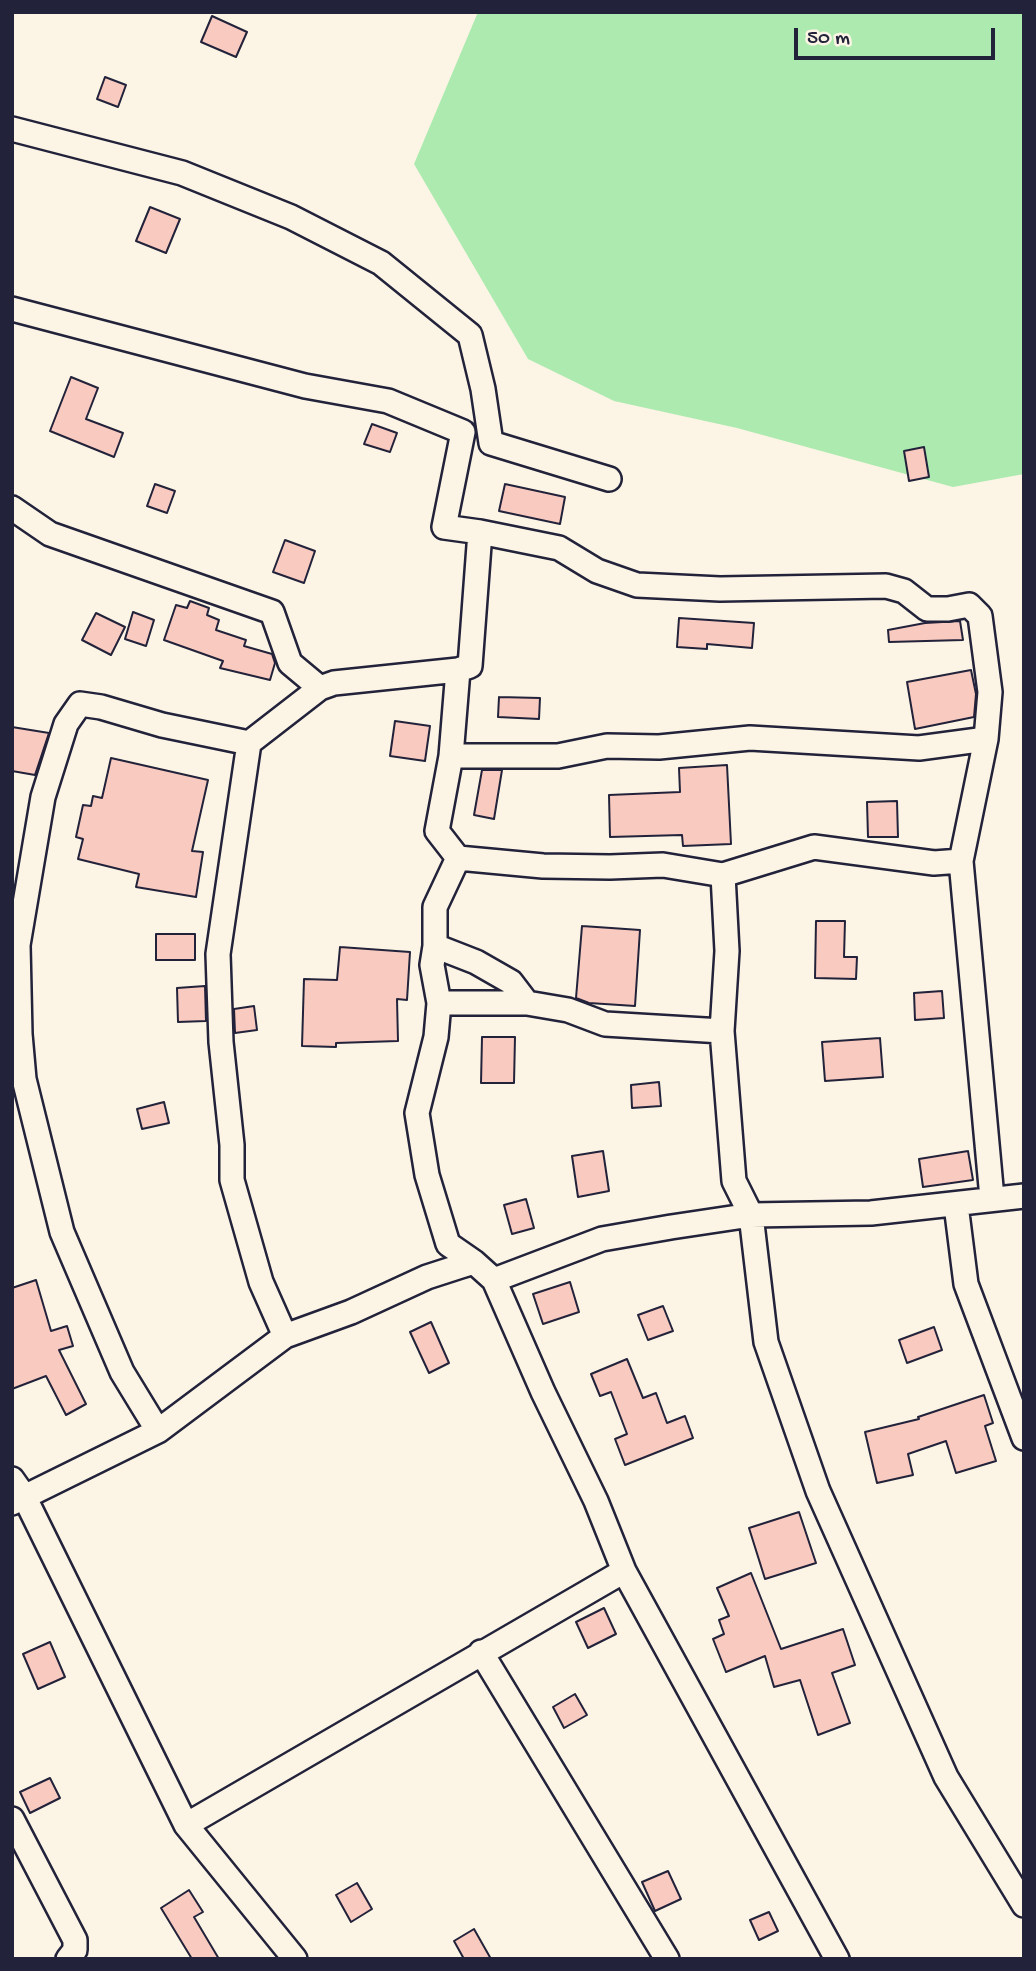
<!DOCTYPE html>
<html>
<head>
<meta charset="utf-8">
<style>
  body { margin:0 }
  #map { position:relative; width:1036px; height:1971px; overflow:hidden; background:#fcf5e5; font-family:"Gochi Hand",sans-serif }
  canvas { display:block }
  .frame { position:absolute; inset:0; border:14px solid #22223b; pointer-events:none }
  .scale { position:absolute; left:794px; top:28px; width:201px; height:32px; box-sizing:border-box; border:4px solid #22223b; border-top:0; padding-left:9px; font-size:21px; line-height:24px; white-space:nowrap; color:#22223b; -webkit-text-stroke:5px #fcf5e5; paint-order:stroke }
</style>
</head>
<body>
<div id="map">
<canvas width="1036" height="1971"></canvas>
<div class="frame"></div>
<div class="scale">50 m</div>
</div>
<script>
const c = document.querySelector('canvas').getContext('2d');
c.lineJoin = 'round';
function fillPath(path, color) { c.fillStyle = color; c.fill(path, 'evenodd'); }
const toPath = rows => new Path2D(rows.map(r => 'M' + r).join(''));
function trace(path, color, width, dash) { c.strokeStyle = color; c.lineWidth = width; c.lineCap = dash ? 'butt' : 'round'; c.setLineDash(dash || []); c.stroke(path); }
const green = toPath([
  [478,12,1024,12,1024,474,953,487,737,428,614,401,528,359,414,164]
]);
const building = toPath([
  [212,16,247,32,236,57,201,42,212,16],
  [105,77,126,85,118,107,97,99,105,77],
  [150,207,180,219,166,253,136,241,150,207],
  [71,377,98,388,86,419,123,433,114,457,50,431,71,377],
  [372,424,397,433,390,452,364,444,372,424],
  [924,447,929,477,909,481,904,451,924,447],
  [155,484,175,491,167,513,147,506,155,484],
  [505,484,565,497,560,524,499,511,505,484],
  [285,540,315,551,304,583,273,572,285,540],
  [190,601,209,608,207,615,219,620,216,630,246,640,244,646,272,654,275,663,270,680,220,668,223,661,164,640,176,605,187,608,190,601],
  [133,612,154,620,146,646,125,639,133,612],
  [96,613,125,627,111,655,82,640,96,613],
  [679,618,754,623,752,648,707,644,707,649,677,647,679,618],
  [960,621,963,640,889,642,888,630,925,623,960,621],
  [971,670,976,694,974,717,915,729,907,682,971,670],
  [499,697,540,698,539,719,498,717,499,697],
  [395,721,430,726,425,761,390,756,395,721],
  [12,727,49,733,35,775,12,771,12,727],
  [111,758,208,780,192,851,203,852,196,897,136,887,139,874,78,859,83,839,76,837,83,805,91,806,93,796,102,798,111,758],
  [727,765,731,844,683,846,682,835,610,837,609,795,680,792,679,768,727,765],
  [482,770,502,770,494,819,474,815,482,770],
  [897,801,898,837,868,837,867,802,897,801],
  [816,921,845,921,844,957,857,957,856,979,815,978,816,921],
  [582,926,640,930,635,1006,589,1003,576,998,582,926],
  [156,934,195,934,195,960,156,960,156,934],
  [340,947,410,952,407,1000,397,999,398,1041,336,1043,336,1047,302,1046,304,979,337,980,340,947],
  [205,986,206,1021,178,1022,177,988,205,986],
  [942,991,944,1018,915,1020,914,993,942,991],
  [254,1006,257,1030,235,1033,234,1009,254,1006],
  [482,1037,515,1037,514,1083,481,1083,482,1037],
  [880,1038,883,1077,825,1081,822,1042,880,1038],
  [659,1082,661,1106,632,1108,631,1085,659,1082],
  [164,1102,169,1123,142,1129,137,1109,164,1102],
  [603,1151,609,1191,578,1197,572,1156,603,1151],
  [968,1151,973,1180,923,1187,919,1159,968,1151],
  [526,1199,534,1228,512,1234,504,1205,526,1199],
  [36,1280,51,1331,67,1326,73,1346,59,1350,86,1404,66,1415,46,1376,12,1389,12,1288,36,1280],
  [570,1282,579,1312,543,1324,533,1294,570,1282],
  [663,1306,673,1331,648,1340,638,1315,663,1306],
  [431,1322,449,1363,429,1373,410,1332,431,1322],
  [934,1327,942,1350,907,1363,899,1340,934,1327],
  [627,1359,643,1398,656,1393,667,1423,685,1416,693,1438,625,1465,615,1439,627,1434,611,1392,600,1396,591,1374,627,1359],
  [984,1395,993,1423,985,1426,996,1461,956,1473,946,1441,908,1454,913,1475,877,1483,865,1432,919,1419,918,1417,984,1395],
  [799,1512,816,1563,765,1579,749,1528,799,1512],
  [751,1573,781,1649,843,1629,855,1665,832,1673,850,1723,818,1735,800,1680,774,1687,765,1656,726,1672,713,1639,724,1634,719,1620,729,1616,717,1588,751,1573],
  [604,1608,616,1634,588,1648,576,1622,604,1608],
  [50,1642,65,1677,38,1689,23,1654,50,1642],
  [575,1694,587,1715,564,1728,553,1707,575,1694],
  [50,1778,60,1798,30,1813,20,1792,50,1778],
  [668,1871,681,1899,655,1911,642,1882,668,1871],
  [357,1883,372,1909,351,1922,336,1895,357,1883],
  [189,1890,203,1912,194,1917,219,1959,192,1959,161,1908,189,1890],
  [769,1912,778,1931,759,1940,750,1920,769,1912],
  [474,1929,491,1959,464,1959,454,1941,474,1929]
]);
const street = toPath([
  [12,129,182,173,291,217,381,263,470,335,483,389,491,443,609,479],
  [12,309,305,386,388,401,463,432,444,527,480,532,559,548,597,571,637,585,720,589,886,586,904,591,927,609,948,609,969,605,980,616,990,692,986,739,961,861,992,1198],
  [12,508,50,534,272,612,290,663,320,688],
  [458,670,451,756,437,831,458,858,435,907,435,946,432,965,439,1003,436,1037,417,1113,427,1175,448,1244,474,1262],
  [451,756,558,756,607,746,659,747,750,738,919,748,986,739],
  [458,858,543,866,610,867,663,865,723,875,814,847,934,863,961,861],
  [723,875,727,951,722,1031,734,1181,751,1215,766,1342,818,1491,946,1777,1024,1905],
  [435,946,476,962,511,982,527,1003,568,1010,605,1024,722,1031],
  [439,1003,527,1003],
  [956,1205,966,1284,1024,1438],
  [494,1280,543,1392,596,1501,624,1571,837,1959],
  [285,1336,261,1282,232,1180,232,1145,221,1042,218,954,249,743,320,688,334,683,458,670,470,666,480,532],
  [158,1431,122,1372,62,1232,24,1079,20,1034,18,945,43,797,66,724,80,704,101,707,162,725,249,743],
  [12,1479,24,1496,186,1825,295,1959],
  [12,1503,158,1431,285,1336,351,1312,427,1277,461,1266,474,1262,494,1280,602,1239,671,1227,751,1215,871,1213,1024,1196],
  [481,1652,667,1959],
  [12,1819,75,1940,75,1950,68,1959],
  [186,1825,624,1571]
]);
fillPath(green, '#adeab0');
fillPath(building, '#f9cabf');
trace(building, '#22223b', 2);
trace(street, '#22223b', 28);
trace(street, '#fcf5e5', 23);
</script>
</body>
</html>
